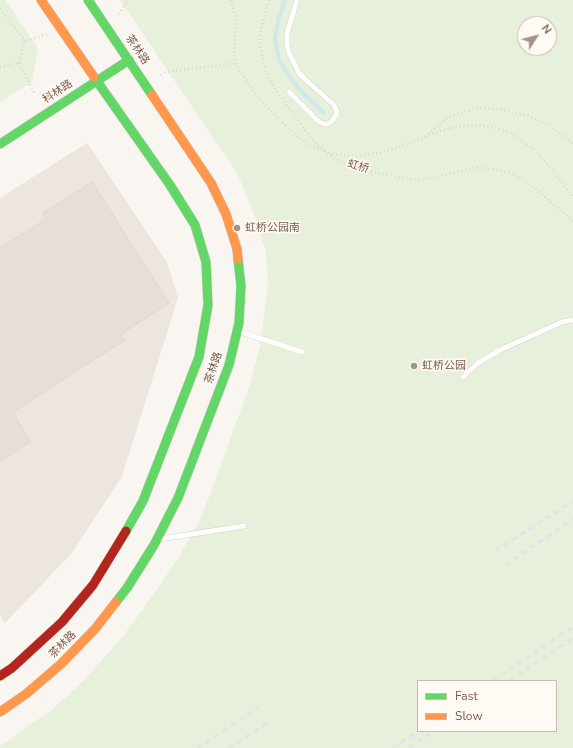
<!DOCTYPE html>
<html>
<head>
<meta charset="utf-8">
<style>
  body { margin:0 }
  #map { position:relative; width:573px; height:748px; overflow:hidden; background:#f9f5f0; font-family:"Nunito Sans",sans-serif }
  canvas { display:block }
  .legend { position:absolute; left:417px; top:680px; width:140px; height:52px; box-sizing:border-box; background:#fffaf3; border:1px solid #cabbb1; margin:0; padding:5px 7px; list-style:none; font-size:12px; color:#7a5c4d }
  .legend li { display:flex; align-items:center; gap:8px; height:20px }
  .legend b { width:20px; border:1px solid #cabbb1 }
  .north { position:absolute; left:517px; top:16px; width:40px; height:40px; box-sizing:border-box; background:#fffaf3; border:1px solid #cabbb1; border-radius:50%; rotate:54deg; font-size:11px; font-weight:700; line-height:16px; text-align:center; color:#7a5c4d }
  .north::after { content:''; display:block; margin:auto; width:14px; height:18px; background:#a69286; clip-path:polygon(50% 0,100% 100%,50% 72%,0 100%) }
</style>
</head>
<body>
<div id="map">
<canvas width="573" height="748"></canvas>
<ul class="legend">
<li><b style="height:5px;background:#63d668"></b>Fast</li>
<li><b style="height:5px;background:#ff974d"></b>Slow</li>
</ul>
<div class="north">N</div>
</div>
<script>
const c = document.querySelector('canvas').getContext('2d');
c.lineJoin = 'round';
function fillPath(path, color) { c.fillStyle = color; c.fill(path, 'evenodd'); }
const toPath = rows => new Path2D(rows.map(r => 'M' + r).join(''));
function trace(path, color, width, dash) { c.strokeStyle = color; c.lineWidth = width; c.lineCap = dash ? 'butt' : 'round'; c.setLineDash(dash || []); c.stroke(path); }
function label(font, color, halo, rows, align = 'center') {
  c.font = font + ' "Nunito Sans","Noto Sans SC",sans-serif'; c.lineWidth = 3.5; c.setLineDash([]); c.textBaseline = 'middle'; c.strokeStyle = halo; c.fillStyle = color; for (const [text, x, y, turn = 0] of rows) {
    c.save(); c.translate(x, y); c.rotate((+turn || 0) * Math.PI / 180); c.textAlign = isNaN(turn) ? turn : align; if (halo) c.strokeText(text, 0, 0); c.fillText(text, 0, 0); c.restore();
  }
}
const industrial = toPath([
  [87,143,167,262,178,298,122,476,72,553,5,623,0,615,0,198]
]);
const green = toPath([
  [0,0,5,0,38,48,32,82,0,102],
  [120,0,573,0,573,748,0,748,0,746,53,709,85,679,120,640,144,608,179,557,198,524,208,500,250,385,260,346,268,286,266,252,253,211,237,173],
  [525,24,549,24,549,48,525,48],
  [418,681,556,681,556,731,418,731]
]);
const stream = toPath([
  [285,0,278,21,275,39,279,60,289,76,300,90,324,113]
]);
const building = toPath([
  [92,182,169,303,121,334,125,340,13,412,31,442,0,461,0,248,46,219,43,213,92,182]
]);
const path = toPath([
  [231,0,236,19,234,52,235,63,238,68,254,92,271,111,290,130,310,146,334,154,349,156,367,155,388,151,443,130,461,126,479,125,496,128,511,133,523,141,538,154,555,173,573,197],
  [0,9,25,41],
  [119,14,128,0],
  [19,63,35,94],
  [0,67,19,63,25,41,49,34],
  [161,75,166,72,235,63],
  [425,137,444,120,452,116,478,108,498,109,528,116,549,125,573,144],
  [554,205,573,221]
]);
const lane = toPath([
  [289,92,319,122,324,124,328,124,332,121,335,117,337,112,334,105,307,81,299,73,289,53,287,45,287,34,297,0],
  [238,331,302,352],
  [463,377,478,363,500,350,562,322,573,320],
  [160,539,244,526]
]);
const fast = toPath([
  [88,0,152,95],
  [94,77,170,185,195,225,206,262,208,305,199,357,143,501,126,531],
  [0,144,129,60],
  [116,602,127,588,154,545,178,498,229,365,239,323,241,286,238,259]
]);
const slow = toPath([
  [41,0,94,77],
  [152,95,211,183,226,214,237,249,238,259],
  [0,712,26,694,61,664,95,629,116,602]
]);
const jam = toPath([
  [0,676,12,668,62,622,93,585,126,531]
]);
const rail = toPath([
  [495,551,573,501],
  [505,565,573,519],
  [492,681,573,627],
  [509,681,573,638],
  [197,748,259,707],
  [228,748,269,722],
  [392,748,418,731],
  [409,748,434,731]
]);
const pathBridge = toPath([
  [269,0,261,29,260,44,263,60,267,74,275,89,302,126,314,141,327,153,341,162,352,167,408,179,421,180,435,177,478,167,500,170,516,176,530,184,554,205]
]);
const markers = [
  [237,228,4,"#a69286"],
  [414,366,4,"#a69286"]
];
const streetNames = [
  ["茶林路",137,50,56],
  ["科林路",58,92,-33],
  ["虹桥",358,167,17],
  ["茶林路",214,368,-71],
  ["茶林路",63,645,-45]
];
const poiNames = [
  ["虹桥公园南",245,228],
  ["虹桥公园",422,366]
];
fillPath(industrial, '#ede5e0');
fillPath(green, '#e7f0db');
trace(stream, '#d0e8ea', 4);
fillPath(building, '#e6ded7');
trace(building, '#e2d8d2', 1);
trace(lane, '#d7d1cb', 6);
trace(fast, '#d9d2cb', 10);
trace(slow, '#d9d2cb', 10);
trace(jam, '#d9d2cb', 10);
trace(path, '#dcd5d0', 2.5, [1, 3]);
trace(lane, '#fefefd', 5);
trace(fast, '#63d668', 9);
trace(slow, '#ff974d', 9);
trace(jam, '#b3261e', 9);
trace(rail, '#e6e3e7', 3, [6, 4]);
trace(pathBridge, '#dcd5d0', 2.5, [1, 3]);
for (const [x, y, r, color] of markers) { const dot = new Path2D(); dot.arc(x, y, r, 0, 2 * Math.PI); c.fillStyle = color; c.fill(dot); trace(dot, '#fffaf3', 1.5); }
label('11px', '#7a5c4d', '#fffaf3', streetNames);
label('11px', '#7a5c4d', '#fffaf3', poiNames, 'left');
</script>
</body>
</html>
